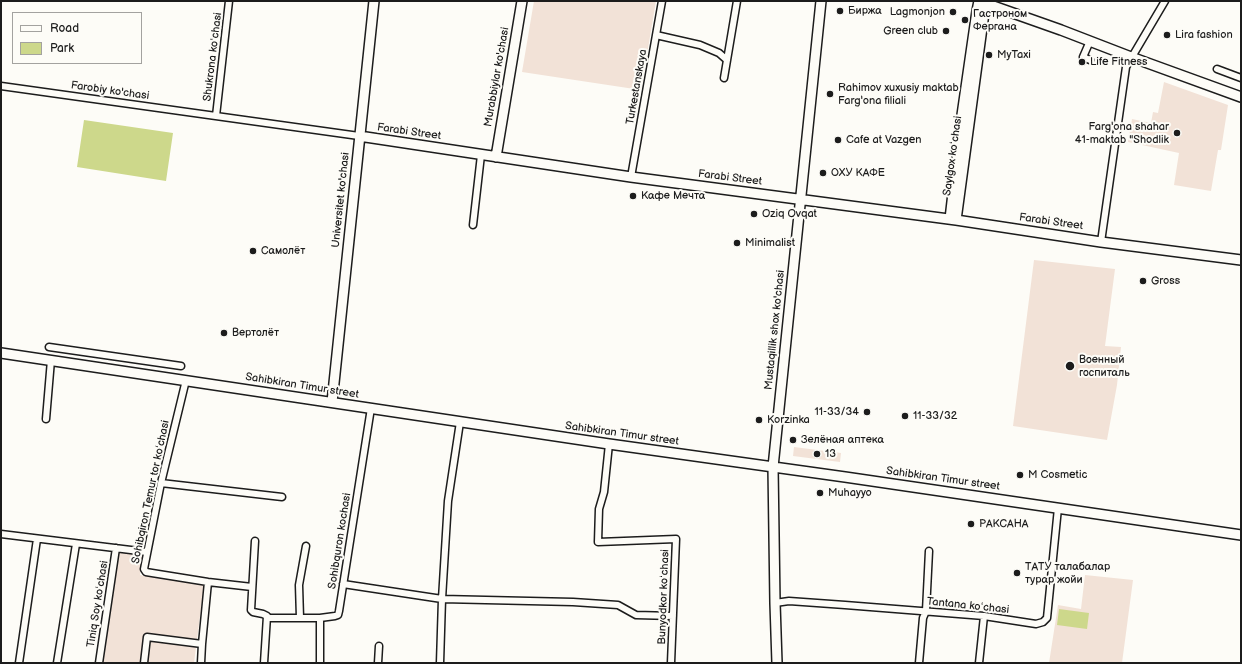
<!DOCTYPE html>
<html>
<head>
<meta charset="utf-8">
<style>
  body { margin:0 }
  #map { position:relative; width:1242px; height:664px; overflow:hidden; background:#fdfcf7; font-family:"Balsamiq Sans",sans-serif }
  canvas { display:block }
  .frame { position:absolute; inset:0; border:2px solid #1c1c1c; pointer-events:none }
  .legend { position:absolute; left:12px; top:12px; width:130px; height:52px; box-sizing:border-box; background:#fdfcf7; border:1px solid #a3a29f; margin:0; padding:5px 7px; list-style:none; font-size:12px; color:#1c1c1c }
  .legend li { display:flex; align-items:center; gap:8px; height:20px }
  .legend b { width:20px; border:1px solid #a3a29f }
</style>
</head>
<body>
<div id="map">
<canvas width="1242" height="664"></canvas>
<div class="frame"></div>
<ul class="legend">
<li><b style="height:5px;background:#fdfcf7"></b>Road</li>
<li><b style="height:11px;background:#cdd88b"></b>Park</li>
</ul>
</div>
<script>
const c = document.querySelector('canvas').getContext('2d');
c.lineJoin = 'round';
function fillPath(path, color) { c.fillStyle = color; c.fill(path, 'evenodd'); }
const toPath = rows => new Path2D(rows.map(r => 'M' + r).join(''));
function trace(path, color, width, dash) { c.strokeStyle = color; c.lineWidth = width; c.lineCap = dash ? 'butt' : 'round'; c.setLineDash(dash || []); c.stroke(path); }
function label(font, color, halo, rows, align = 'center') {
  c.font = font + ' "Balsamiq Sans",sans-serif'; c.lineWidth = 4; c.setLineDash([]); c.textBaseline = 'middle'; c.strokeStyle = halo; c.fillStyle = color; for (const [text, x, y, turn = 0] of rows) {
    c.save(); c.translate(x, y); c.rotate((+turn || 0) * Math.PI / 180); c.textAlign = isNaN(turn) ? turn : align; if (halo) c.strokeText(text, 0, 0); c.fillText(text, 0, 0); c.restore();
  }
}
const built = toPath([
  [534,1,656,1,641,90,522,72],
  [1164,82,1228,105,1221,150,1218,150,1211,191,1174,185,1179,153,1128,142,1132,119,1151,123,1153,112,1158,113],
  [1034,260,1115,269,1105,346,1121,347,1117,385,1107,440,1013,426],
  [794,447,841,453,840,462,793,456],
  [117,552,143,555,140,575,204,585,194,663,100,663],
  [1085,575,1133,580,1122,663,1049,663,1058,605,1081,609]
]);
const green = toPath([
  [84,120,173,133,166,181,77,167],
  [1059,609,1089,613,1087,629,1057,625]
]);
const street = toPath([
  [656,35,700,45,719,53,727,60],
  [1090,41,1083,57,1090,60],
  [1217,69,1241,78],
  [724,78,737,1],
  [1,86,359,136],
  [216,116,229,1],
  [631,177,662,1],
  [473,225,481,155],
  [1101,242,1126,67,1165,1],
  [49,347,181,366],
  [186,380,161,483,144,569,146,572,152,573,208,582,252,587],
  [46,419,51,360],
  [609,444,604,492,599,509,598,542,676,539,671,663],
  [161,483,282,497],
  [1,534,147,552],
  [255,541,251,610,253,612,263,614,267,616,264,663],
  [343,584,442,599,573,602,618,605,636,615,673,616],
  [775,603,789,601,845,605,984,616,1036,624,1043,622,1047,618,1058,508],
  [267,618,320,618],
  [300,618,299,585,306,546],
  [19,663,37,539],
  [57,663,76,544],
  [99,663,116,548],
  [144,663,147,637,202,644,208,582],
  [201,663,202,644],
  [320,663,320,618,335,616,338,615,339,611,371,408],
  [378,663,379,646],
  [440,663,442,599,448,501,460,422],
  [919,663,923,618,926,611,929,551],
  [979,663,984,616]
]);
const secondary = toPath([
  [979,1,1061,30,1131,57,1241,97],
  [359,136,631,177,956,220,1101,242,1241,260],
  [496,157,522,1],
  [950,219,962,115,977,11,979,1],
  [956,220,984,13,988,1],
  [1,353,609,444,845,477,1241,535],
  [332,402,374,1],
  [777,663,775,603,773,467,821,1]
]);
const markers = [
  [840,11,4,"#1c1c1c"],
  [953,12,4,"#1c1c1c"],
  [965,20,4,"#1c1c1c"],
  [946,31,4,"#1c1c1c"],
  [1167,35,4,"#1c1c1c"],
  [989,55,4,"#1c1c1c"],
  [1082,62,4,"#1c1c1c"],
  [830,94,4,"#1c1c1c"],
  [1177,133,4,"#1c1c1c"],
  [838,140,4,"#1c1c1c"],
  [823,173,4,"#1c1c1c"],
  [633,196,4,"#1c1c1c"],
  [754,214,4,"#1c1c1c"],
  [737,243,4,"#1c1c1c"],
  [253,251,4,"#1c1c1c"],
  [1143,281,4,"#1c1c1c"],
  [224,333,4,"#1c1c1c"],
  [1070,366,5,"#1c1c1c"],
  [867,412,4,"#1c1c1c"],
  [905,416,4,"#1c1c1c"],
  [759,420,4,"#1c1c1c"],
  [793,440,4,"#1c1c1c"],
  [817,454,4,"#1c1c1c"],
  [1020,475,4,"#1c1c1c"],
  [820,493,4,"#1c1c1c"],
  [971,524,4,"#1c1c1c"],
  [1017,573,4,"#1c1c1c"]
];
const poiNames = [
  ["Биржа",848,11],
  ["Lagmonjon",945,12,"right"],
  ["Гастроном",973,14],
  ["Фергана",973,27],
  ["Green club",938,31,"right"],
  ["Lira fashion",1175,35],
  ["MyTaxi",997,55],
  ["Life Fitness",1090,62],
  ["Rahimov xuxusiy maktab",838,88],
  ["Farg'ona filiali",838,101],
  ["Farg'ona shahar",1169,127,"right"],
  ["41-maktab \"Shodlik",1169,140,"right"],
  ["Cafe at Vazgen",846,140],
  ["ОХУ КАФЕ",831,173],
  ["Кафе Мечта",641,196],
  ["Oziq Ovqat",762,214],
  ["Minimalist",745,243],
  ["Самолёт",261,251],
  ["Gross",1151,281],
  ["Вертолёт",232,333],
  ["Военный",1079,360],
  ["госпиталь",1079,373],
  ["11-33/34",859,412,"right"],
  ["11-33/32",913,416],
  ["Korzinka",767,420],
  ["Зелёная аптека",801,440],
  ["13",825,454],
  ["M Cosmetic",1028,475],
  ["Muhayyo",828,493],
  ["РАКСАНА",979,524],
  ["ТАТУ талабалар",1025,567],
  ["турар жойи",1025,580]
];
const streetNames = [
  ["Shukrona koʻchasi",213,57,-83],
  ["Murabbiylar ko'chasi",497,77,-80],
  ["Turkestanskaya",637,87,-80],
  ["Farobiy ko'chasi",110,91,8],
  ["Farabi Street",409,132,8],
  ["Saylgox koʻchasi",953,156,-82],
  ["Farabi Street",730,178,7],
  ["Universitet ko'chasi",341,200,-84],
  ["Farabi Street",1051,222,8],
  ["Mustaqillik shox ko'chasi",775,330,-84],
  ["Sahibkiran Timur street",302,386,9],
  ["Sahibkiran Timur street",622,434,8],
  ["Sahibkiran Timur street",943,479,8],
  ["Sohibqiron Temur tor koʻchasi",151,492,-78],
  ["Sohibquron kochasi",340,541,-81],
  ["Bunyodkor koʻchasi",664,597,-88],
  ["Tiniq Soy koʻchasi",98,604,-81],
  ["Tantana koʻchasi",968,606,6]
];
fillPath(built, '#f2e2d7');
fillPath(green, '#cdd88b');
trace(street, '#1c1c1c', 9);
trace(secondary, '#1c1c1c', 12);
trace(street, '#fdfcf7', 6);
trace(secondary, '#fdfcf7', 9);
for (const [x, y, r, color] of markers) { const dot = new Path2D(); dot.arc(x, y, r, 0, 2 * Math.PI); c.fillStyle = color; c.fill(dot); trace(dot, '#fdfcf7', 1.5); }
label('11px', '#1c1c1c', '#fdfcf7', poiNames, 'left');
label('11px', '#1c1c1c', '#fdfcf7', streetNames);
</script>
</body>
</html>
